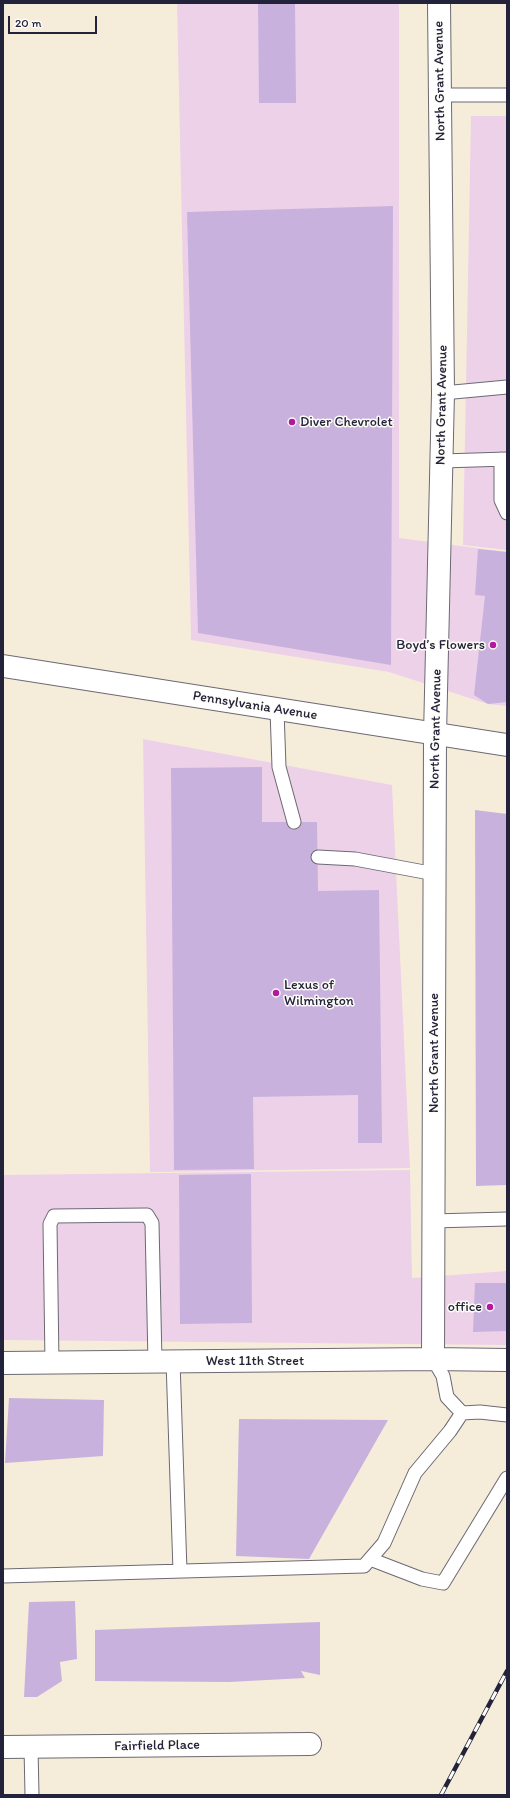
<!DOCTYPE html>
<html>
<head>
<meta charset="utf-8">
<style>
  body { margin:0 }
  #map { position:relative; width:510px; height:1798px; overflow:hidden; background:#f5edda; font-family:Itim,sans-serif }
  canvas { display:block }
  .frame { position:absolute; inset:0; border:4px solid #22223b; pointer-events:none }
  .scale { position:absolute; left:8px; top:16px; width:89px; height:18px; box-sizing:border-box; border:2px solid #22223b; border-top:0; padding-left:5px; font-size:12px; line-height:14px; white-space:nowrap; color:#22223b; -webkit-text-stroke:3px #fdfcf7; paint-order:stroke }
</style>
</head>
<body>
<div id="map">
<canvas width="510" height="1798"></canvas>
<div class="frame"></div>
<div class="scale">20 m</div>
</div>
<script>
const c = document.querySelector('canvas').getContext('2d');
c.lineJoin = 'round';
function fillPath(path, color) { c.fillStyle = color; c.fill(path, 'evenodd'); }
const toPath = rows => new Path2D(rows.map(r => 'M' + r).join(''));
function trace(path, color, width, dash) { c.strokeStyle = color; c.lineWidth = width; c.lineCap = dash ? 'butt' : 'round'; c.setLineDash(dash || []); c.stroke(path); }
function label(font, color, halo, rows, align = 'center') {
  c.font = font + ' Itim,sans-serif'; c.lineWidth = 3; c.setLineDash([]); c.textBaseline = 'middle'; c.strokeStyle = halo; c.fillStyle = color; for (const [text, x, y, turn = 0] of rows) {
    c.save(); c.translate(x, y); c.rotate((+turn || 0) * Math.PI / 180); c.textAlign = isNaN(turn) ? turn : align; if (halo) c.strokeText(text, 0, 0); c.fillText(text, 0, 0); c.restore();
  }
}
const built = toPath([
  [177,3,399,3,399,538,507,552,507,706,488,704,389,672,191,640],
  [471,116,507,116,507,550,463,545],
  [143,739,392,785,410,1168,150,1172],
  [410,1170,412,1278,507,1271,507,1345,3,1340,3,1175]
]);
const building = toPath([
  [258,3,295,3,296,103,259,103],
  [393,206,391,665,198,633,187,212],
  [478,549,507,552,507,702,488,704,474,695,485,596,475,595],
  [262,767,262,822,317,822,318,891,379,890,382,1143,358,1143,358,1095,253,1097,254,1169,174,1170,171,768],
  [475,810,507,814,507,1185,476,1186],
  [251,1174,252,1323,180,1324,179,1175],
  [475,1283,507,1283,507,1331,473,1332],
  [9,1398,104,1400,103,1456,5,1463],
  [239,1419,388,1420,309,1559,236,1556],
  [75,1601,77,1659,60,1662,62,1681,37,1697,24,1697,29,1602],
  [320,1622,320,1675,301,1671,305,1678,229,1682,95,1681,95,1630]
]);
const service = toPath([
  [440,95,507,95],
  [443,393,507,387],
  [501,459,501,500,507,513],
  [442,461,507,459],
  [277,710,279,767,294,822],
  [318,857,355,859,435,874],
  [433,1221,507,1219],
  [433,1359,443,1376,447,1397,462,1413],
  [173,1361,180,1571],
  [52,1363,50,1224,54,1216,147,1215,152,1223,155,1362],
  [370,1559,422,1579,443,1583,507,1478],
  [3,1576,364,1566,384,1543,415,1473,450,1431,462,1413,480,1412,507,1415],
  [31,1747,32,1795]
]);
const minor = toPath([
  [433,1359,435,735,443,393,439,3],
  [3,1363,433,1359,507,1360],
  [3,1747,310,1744]
]);
const primary = toPath([
  [3,666,507,745]
]);
const rail = toPath([
  [441,1795,507,1671]
]);
const markers = [
  [292,422,4,"#b5179e"],
  [493,645,4,"#b5179e"],
  [276,993,4,"#b5179e"],
  [490,1307,4,"#b5179e"]
];
const streetNames = [
  ["North Grant Avenue",440,81,-91],
  ["North Grant Avenue",442,405,-89],
  ["Pennsylvania Avenue",255,706,9],
  ["North Grant Avenue",436,729,-89],
  ["North Grant Avenue",434,1053,-90],
  ["West 11th Street",255,1361],
  ["Fairfield Place",157,1746,-1]
];
const poiNames = [
  ["Diver Chevrolet",300,422],
  ["Boyd’s Flowers",485,645,"right"],
  ["Lexus of",284,985],
  ["Wilmington",284,1001],
  ["office",482,1307,"right"]
];
fillPath(built, '#edd1e9');
fillPath(building, '#c9b1de');
trace(service, '#6c6973', 15);
trace(minor, '#6c6973', 24);
trace(primary, '#6c6973', 24);
trace(service, '#fff', 13);
trace(minor, '#fff', 22);
trace(primary, '#fff', 22);
trace(rail, '#22223b', 4.5);
trace(rail, '#fdfcf7', 3, [9]);
for (const [x, y, r, color] of markers) { const dot = new Path2D(); dot.arc(x, y, r, 0, 2 * Math.PI); c.fillStyle = color; c.fill(dot); trace(dot, '#fdfcf7', 1.5); }
label('14px', '#22223b', '#fdfcf7', streetNames);
label('14px', '#22223b', '#fdfcf7', poiNames, 'left');
</script>
</body>
</html>
